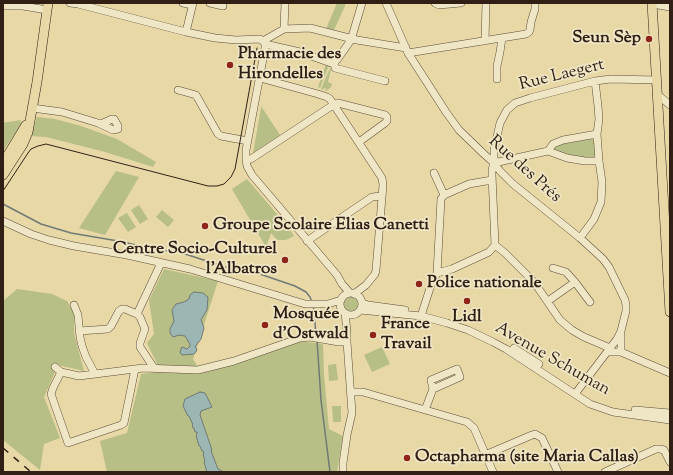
<!DOCTYPE html>
<html>
<head>
<meta charset="utf-8">
<style>
  body { margin:0 }
  #map { position:relative; width:673px; height:475px; overflow:hidden; background:#e7d8a6; font-family:"Sorts Mill Goudy",serif }
  canvas { display:block }
  .frame { position:absolute; inset:0; border:4px solid #311f16; pointer-events:none }
</style>
</head>
<body>
<div id="map">
<canvas width="673" height="475"></canvas>
<div class="frame"></div>
</div>
<script>
const c = document.querySelector('canvas').getContext('2d');
c.lineJoin = 'round';
function fillPath(path, color) { c.fillStyle = color; c.fill(path, 'evenodd'); }
const toPath = rows => new Path2D(rows.map(r => 'M' + r).join(''));
function trace(path, color, width, dash) { c.strokeStyle = color; c.lineWidth = width; c.lineCap = dash ? 'butt' : 'round'; c.setLineDash(dash || []); c.stroke(path); }
function label(font, color, halo, rows, align = 'center') {
  c.font = font + ' "Sorts Mill Goudy",serif'; c.lineWidth = 3.5; c.setLineDash([]); c.textBaseline = 'middle'; c.strokeStyle = halo; c.fillStyle = color; for (const [text, x, y, turn = 0] of rows) {
    c.save(); c.translate(x, y); c.rotate((+turn || 0) * Math.PI / 180); c.textAlign = isNaN(turn) ? turn : align; if (halo) c.strokeText(text, 0, 0); c.fillText(text, 0, 0); c.restore();
  }
}
const green = toPath([
  [337,3,345,3,345,6,334,30,326,29],
  [326,64,329,65,320,88,318,87],
  [330,68,331,69,328,82,332,84,331,87,326,91,325,90,326,88,324,88,323,90,321,89],
  [261,106,280,135,253,153,261,108],
  [37,117,55,119,81,126,117,139,156,162,153,167,105,152,46,137,31,136],
  [20,120,22,123,3,151,3,123],
  [592,139,595,142,596,154,593,158,571,156,554,150,554,148,562,144],
  [116,171,139,177,105,235,79,228],
  [247,179,288,227,294,236,286,240,277,240,271,233,266,247,232,189],
  [139,205,148,219,140,224,131,210],
  [162,210,174,220,168,227,156,217],
  [127,213,136,227,128,232,118,218],
  [164,269,218,281,193,359,201,372,298,341,323,344,324,375,329,429,343,436,337,472,107,472,100,441,127,433,141,374,158,372,157,364,147,343,154,334,149,300],
  [17,289,52,294,67,301,74,313,74,333,84,371,58,365,44,397,60,438,44,444,40,470,3,440,3,301],
  '344 304a7 7 0 1 1 14 0a7 7 0 1 1-14 0Z',
  [382,347,390,364,372,372,364,355],
  [336,364,338,380,329,381,328,365],
  [332,406,341,406,341,422,333,422]
]);
const water = toPath([
  [194,292,203,293,208,297,207,310,202,318,201,320,204,328,201,339,195,347,197,349,196,352,194,354,182,355,181,354,180,352,182,347,187,349,190,346,190,344,185,336,179,335,173,337,170,333,170,329,174,321,172,310,176,304,184,302,189,299,190,295,194,292],
  [200,392,205,393,212,407,201,411,200,415,212,450,211,451,218,469,222,471,223,472,207,472,204,462,205,461,203,454,204,453,203,451,202,451,200,446,199,446,196,435,197,434,197,432,195,432,194,428,193,428,192,426,193,425,189,416,188,416,183,406,185,399,200,392]
]);
const stream = toPath([
  [3,204,41,224,71,233,118,241,159,250,179,252,225,267,248,270,295,286,306,292,310,297,312,302],
  [313,306,314,310,316,336],
  [317,340,321,400,330,472]
]);
const minor = toPath([
  [70,3,78,4,186,32,215,38,236,40,260,39,263,41],
  [183,3,192,5],
  [210,3,223,6],
  [386,3,408,53,446,112,459,130,485,155,494,163,500,171,513,184,580,238,603,259,609,267,625,300,626,305,626,311,621,331,617,339,575,394],
  [435,3,439,5,461,3],
  [652,4,670,7],
  [3,6,23,6,47,10],
  [284,29,285,3],
  [186,32,193,3],
  [263,41,265,44,265,48,246,150,246,160,247,166,252,175,337,275,342,284,350,293],
  [263,41,284,29,310,28,357,40,406,48],
  [485,41,486,3],
  [265,44,300,52,331,63,334,63,337,60,351,40,362,3],
  [408,53,526,34,529,32,530,30,531,22,535,9,535,3],
  [334,63,335,68,385,81],
  [260,78,318,94,327,97,330,99,382,178,383,185,376,270,375,274,366,285,354,294],
  [497,79,497,66,500,52,502,38],
  [178,90,196,95,218,134,221,136,248,141],
  [658,95,670,105],
  [32,108,62,112,98,123,113,130,118,129,118,126,114,119,112,119,101,124],
  [548,151,553,144,563,140,597,134],
  [246,160,251,159,330,107,338,103,385,115,387,117,387,121,385,123,359,142],
  [494,163,548,151,567,158,585,161,599,161],
  [434,173,444,195],
  [3,221,31,234,49,240,74,246,127,255,190,269,305,304,328,304,341,300],
  [580,238,594,219,601,202,602,182,599,161,597,134,599,119,598,106,595,81],
  [307,241,372,197,382,196],
  [553,268,566,272,575,282,590,302],
  [437,273,452,269,489,252,495,245],
  '340 304a11 11 0 1 1 22 0a11 11 0 1 1-22 0Z',
  [548,301,575,282],
  [362,303,368,305,405,310],
  [74,305,78,315,80,337,82,346,86,357,95,374],
  [360,310,421,316,447,323,468,330,493,342,506,349,590,404,613,412,670,420],
  [137,314,161,263],
  [421,316,431,285,437,273,441,199,444,195,469,184,492,180],
  [79,331,108,329,111,326,119,311,122,309,125,309,137,314,140,317,145,329,140,343,140,347,154,368],
  [621,333,621,352],
  [514,348,539,364],
  [610,348,584,337,572,330,560,320,534,282,505,253,495,245,492,175,492,170,494,163,494,150,500,123,507,110,515,103,530,98,595,81,611,79,657,80],
  [608,352,621,352,670,373],
  [55,367,61,372,79,376,143,368,198,370,234,361,300,338,310,337,339,342,347,342],
  [61,372,53,388,51,394,68,443,121,425,124,423,135,369],
  [351,392,363,392,467,422,474,428,493,472],
  [425,410,433,389,431,380,457,369,460,377,433,389],
  [635,410,670,413],
  [485,455,532,435,535,434,542,438,558,472],
  [343,472,343,463,347,435,352,413,347,342,347,332,345,313],
  [605,472,656,449,660,449,664,450,670,462]
]);
const major = toPath([
  [652,3,670,312],
  [3,163,26,125],
  [3,175,23,144,28,132,37,82,48,3]
]);
const tram = toPath([
  [3,191,28,153,31,149,38,146,46,144,208,186,217,186,224,184,231,177,235,169,257,48]
]);
const rail = toPath([
  [3,448,31,472]
]);
const markers = [
  [649,39,4,"#8f2418"],
  [230,65,4,"#8f2418"],
  [205,226,4,"#8f2418"],
  [285,260,4,"#8f2418"],
  [419,284,4,"#8f2418"],
  [467,301,4,"#8f2418"],
  [265,325,4,"#8f2418"],
  [373,335,4,"#8f2418"],
  [407,458,4,"#8f2418"]
];
const poiNames = [
  ["Seun Sèp",641,39,"right"],
  ["Pharmacie des",238,55],
  ["Hirondelles",238,75],
  ["Groupe Scolaire Elias Canetti",213,226],
  ["Centre Socio-Culturel",277,250,"right"],
  ["l'Albatros",277,270,"right"],
  ["Police nationale",427,284],
  ["Mosquée",273,315],
  ["d'Ostwald",273,335],
  ["Lidl",467,318,"center"],
  ["France",381,325],
  ["Travail",381,345],
  ["Octapharma (site Maria Callas)",415,458]
];
const streetNames = [
  ["Rue Laegert",562,76,-14],
  ["Rue des Prés",524,170,42],
  ["Avenue Schuman",552,360,30]
];
fillPath(green, '#b7be86');
fillPath(water, '#9cb7b3');
trace(water, '#717a74', 1);
trace(stream, '#717a74', 1.5);
trace(minor, '#5e4d3a', 8);
trace(major, '#311f16', 10);
trace(minor, '#efe6c5', 7);
trace(major, '#e7d8a6', 9);
trace(tram, '#311f16', 1);
trace(rail, '#311f16', 1.5, [7, 7]);
for (const [x, y, r, color] of markers) { const dot = new Path2D(); dot.arc(x, y, r, 0, 2 * Math.PI); c.fillStyle = color; c.fill(dot); trace(dot, '#efe6c5', 1.5); }
label('bold 17px', '#311f16', '#efe6c5', poiNames, 'left');
label('17px', '#311f16', '#efe6c5', streetNames);
</script>
</body>
</html>
